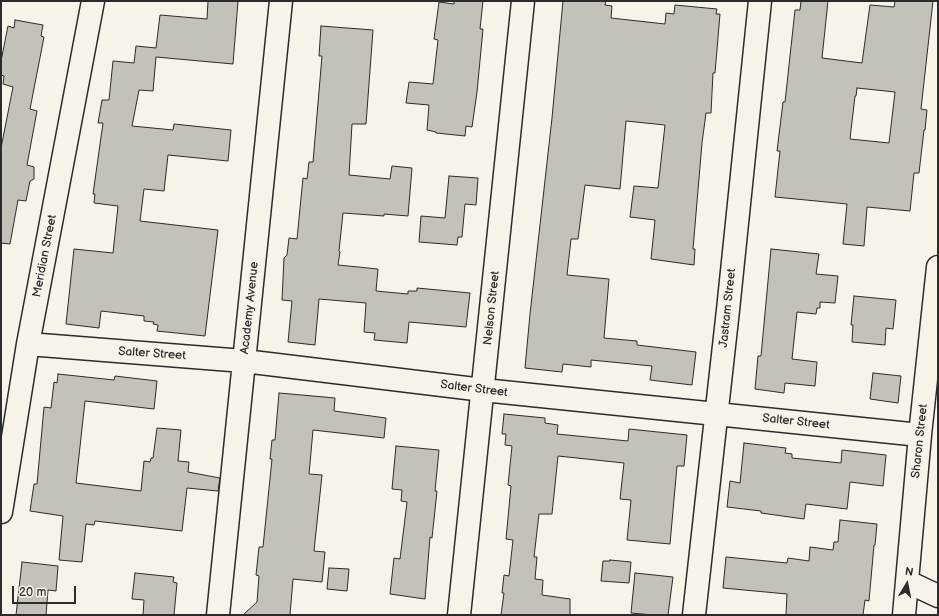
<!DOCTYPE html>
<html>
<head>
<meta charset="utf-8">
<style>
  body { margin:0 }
  #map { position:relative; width:939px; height:616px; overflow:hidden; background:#f7f3e8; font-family:"Balsamiq Sans",sans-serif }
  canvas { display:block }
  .frame { position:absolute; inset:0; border:2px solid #2b2b2b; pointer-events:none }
  .north { position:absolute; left:887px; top:564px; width:40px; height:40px; -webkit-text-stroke:3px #f7f3e8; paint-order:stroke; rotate:10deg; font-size:11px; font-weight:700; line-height:16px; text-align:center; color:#2b2b2b }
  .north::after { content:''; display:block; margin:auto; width:14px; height:18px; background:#2b2b2b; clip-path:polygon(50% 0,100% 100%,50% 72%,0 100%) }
  .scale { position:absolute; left:12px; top:586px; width:64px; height:18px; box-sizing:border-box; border:2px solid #2b2b2b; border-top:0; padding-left:5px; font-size:12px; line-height:14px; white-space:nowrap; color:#2b2b2b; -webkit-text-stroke:3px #f7f3e8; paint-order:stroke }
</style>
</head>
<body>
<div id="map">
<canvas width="939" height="616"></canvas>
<div class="frame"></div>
<div class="north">N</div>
<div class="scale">20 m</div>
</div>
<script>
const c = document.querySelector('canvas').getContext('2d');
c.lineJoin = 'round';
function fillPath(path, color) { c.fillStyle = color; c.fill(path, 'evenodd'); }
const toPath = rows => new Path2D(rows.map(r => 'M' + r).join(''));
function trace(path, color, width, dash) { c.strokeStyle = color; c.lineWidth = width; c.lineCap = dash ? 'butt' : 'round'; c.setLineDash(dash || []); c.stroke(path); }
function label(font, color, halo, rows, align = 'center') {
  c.font = font + ' "Balsamiq Sans",sans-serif'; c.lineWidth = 3; c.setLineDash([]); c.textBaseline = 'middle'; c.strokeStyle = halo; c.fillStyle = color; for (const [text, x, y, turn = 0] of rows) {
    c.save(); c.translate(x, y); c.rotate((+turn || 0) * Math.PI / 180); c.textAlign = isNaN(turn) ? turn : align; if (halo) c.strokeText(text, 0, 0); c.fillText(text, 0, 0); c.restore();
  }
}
const building = toPath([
  [208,1,238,1,233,64,156,57,153,91,139,90,132,126,173,130,174,124,231,130,228,161,168,155,164,191,144,189,140,221,218,230,205,336,157,331,158,325,153,324,154,322,144,321,144,316,101,311,99,328,66,324,74,249,113,253,118,206,94,203,95,194,93,194,103,123,98,123,102,100,109,100,113,61,134,63,136,46,156,48,160,15,207,19,208,1],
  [454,1,483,1,480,29,483,29,477,92,472,127,466,126,465,136,436,133,436,132,427,130,429,105,406,103,409,82,433,84,438,40,434,39,439,2,454,4,454,1],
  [563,1,606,1,605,5,612,6,611,18,665,24,666,13,674,14,675,5,717,9,716,14,720,14,715,73,713,73,711,113,706,113,702,143,693,249,695,249,694,265,651,259,655,220,630,217,634,186,658,188,665,125,626,121,620,189,585,185,578,239,571,239,567,275,609,279,604,338,637,341,637,345,696,352,692,385,650,380,652,366,591,360,591,367,563,364,562,372,525,368,530,314,552,118,563,1],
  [801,1,828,1,822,58,862,63,870,5,894,7,895,1,933,1,921,109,927,110,925,130,924,130,919,173,914,173,910,211,867,207,864,246,843,244,847,204,775,197,780,151,777,151,783,102,785,102,795,10,800,10,801,1],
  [857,88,895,92,889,143,850,139,855,96,856,96,857,88],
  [15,20,43,25,41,36,44,37,30,109,37,111,27,165,34,167,34,179,30,181,26,201,18,200,10,244,1,243,1,148,13,87,3,84,4,76,1,75,1,61,8,26,14,28,15,20],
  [321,26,373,30,366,124,352,124,349,175,390,179,392,166,412,168,408,216,384,214,384,216,343,213,339,251,340,252,338,265,378,269,376,291,408,294,408,291,417,291,417,288,470,293,466,327,409,322,407,343,374,340,375,333,364,332,366,303,319,299,315,345,288,342,292,301,282,300,284,258,287,255,289,238,297,239,303,178,307,179,309,162,313,162,322,56,319,56,321,26],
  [449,176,478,178,476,205,465,204,462,237,458,237,457,245,419,242,421,216,445,218,449,176],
  [771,249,819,254,816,274,838,276,835,303,820,302,820,308,817,308,816,314,797,312,792,359,817,362,815,386,785,383,784,393,755,389,758,356,761,356,771,249],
  [854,296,896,300,893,329,886,328,885,345,852,342,853,325,851,325,854,296],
  [873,373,901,376,898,403,870,399,873,373],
  [58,374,114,380,115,376,157,381,154,409,85,401,76,483,141,491,144,461,150,462,151,458,153,458,157,428,181,430,178,461,189,462,188,472,220,478,218,491,187,488,182,531,95,521,94,525,86,524,82,562,59,560,63,516,30,511,34,484,37,484,44,407,51,408,54,382,57,383,58,374],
  [279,393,335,398,334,411,386,418,384,438,313,430,309,474,322,475,314,551,325,552,322,582,293,579,290,615,243,615,257,602,259,576,256,575,259,547,263,547,272,459,270,459,272,440,275,440,279,393],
  [504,414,545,418,545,423,558,425,557,434,628,441,629,429,687,435,684,466,677,466,670,544,627,540,631,500,620,499,624,463,558,456,552,514,539,514,534,557,537,557,535,579,543,580,542,595,570,599,570,615,501,615,504,593,502,593,504,575,509,576,513,540,506,539,511,486,508,485,512,446,505,445,506,434,502,434,504,414],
  [744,443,786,448,785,453,792,454,792,458,841,463,842,450,886,455,883,486,850,482,847,509,806,504,804,519,761,513,761,511,727,507,730,481,740,483,744,443],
  [396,446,439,450,435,491,437,491,432,538,430,537,425,599,390,594,394,558,400,559,407,502,401,501,402,490,392,489,396,446],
  [840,520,877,524,875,545,874,545,869,601,865,600,863,615,786,615,787,594,723,588,726,557,787,563,788,558,809,561,810,547,833,550,834,542,838,542,840,520],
  [610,560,631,562,629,583,601,581,603,561,610,561,610,560],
  [22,562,58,566,56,591,48,590,46,615,16,615,22,562],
  [329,568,349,569,347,591,327,589,329,568],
  [135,573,174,577,173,582,177,583,174,615,143,615,144,600,132,599,135,573],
  [635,573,673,577,668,615,653,615,631,613,635,573]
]);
const minor = toPath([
  [28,344,244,361,483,390,920,435],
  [1,512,28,344,93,1],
  [908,582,938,596],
  [218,615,281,1],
  [459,615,523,1],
  [694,615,728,310,760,1],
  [904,615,920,435,938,267]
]);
const streetNames = [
  ["Meridian Street",45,256,-79],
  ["Academy Avenue",250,308,-84],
  ["Nelson Street",492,308,-84],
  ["Jastram Street",728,308,-84],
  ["Salter Street",152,354,4],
  ["Salter Street",474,389,7],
  ["Salter Street",796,422,6],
  ["Sharon Street",920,441,-84]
];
fillPath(building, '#c4c1b9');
trace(building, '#2b2b2b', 1);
trace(minor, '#2b2b2b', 25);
trace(minor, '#f7f3e8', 22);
label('12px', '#2b2b2b', '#f7f3e8', streetNames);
</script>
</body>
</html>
